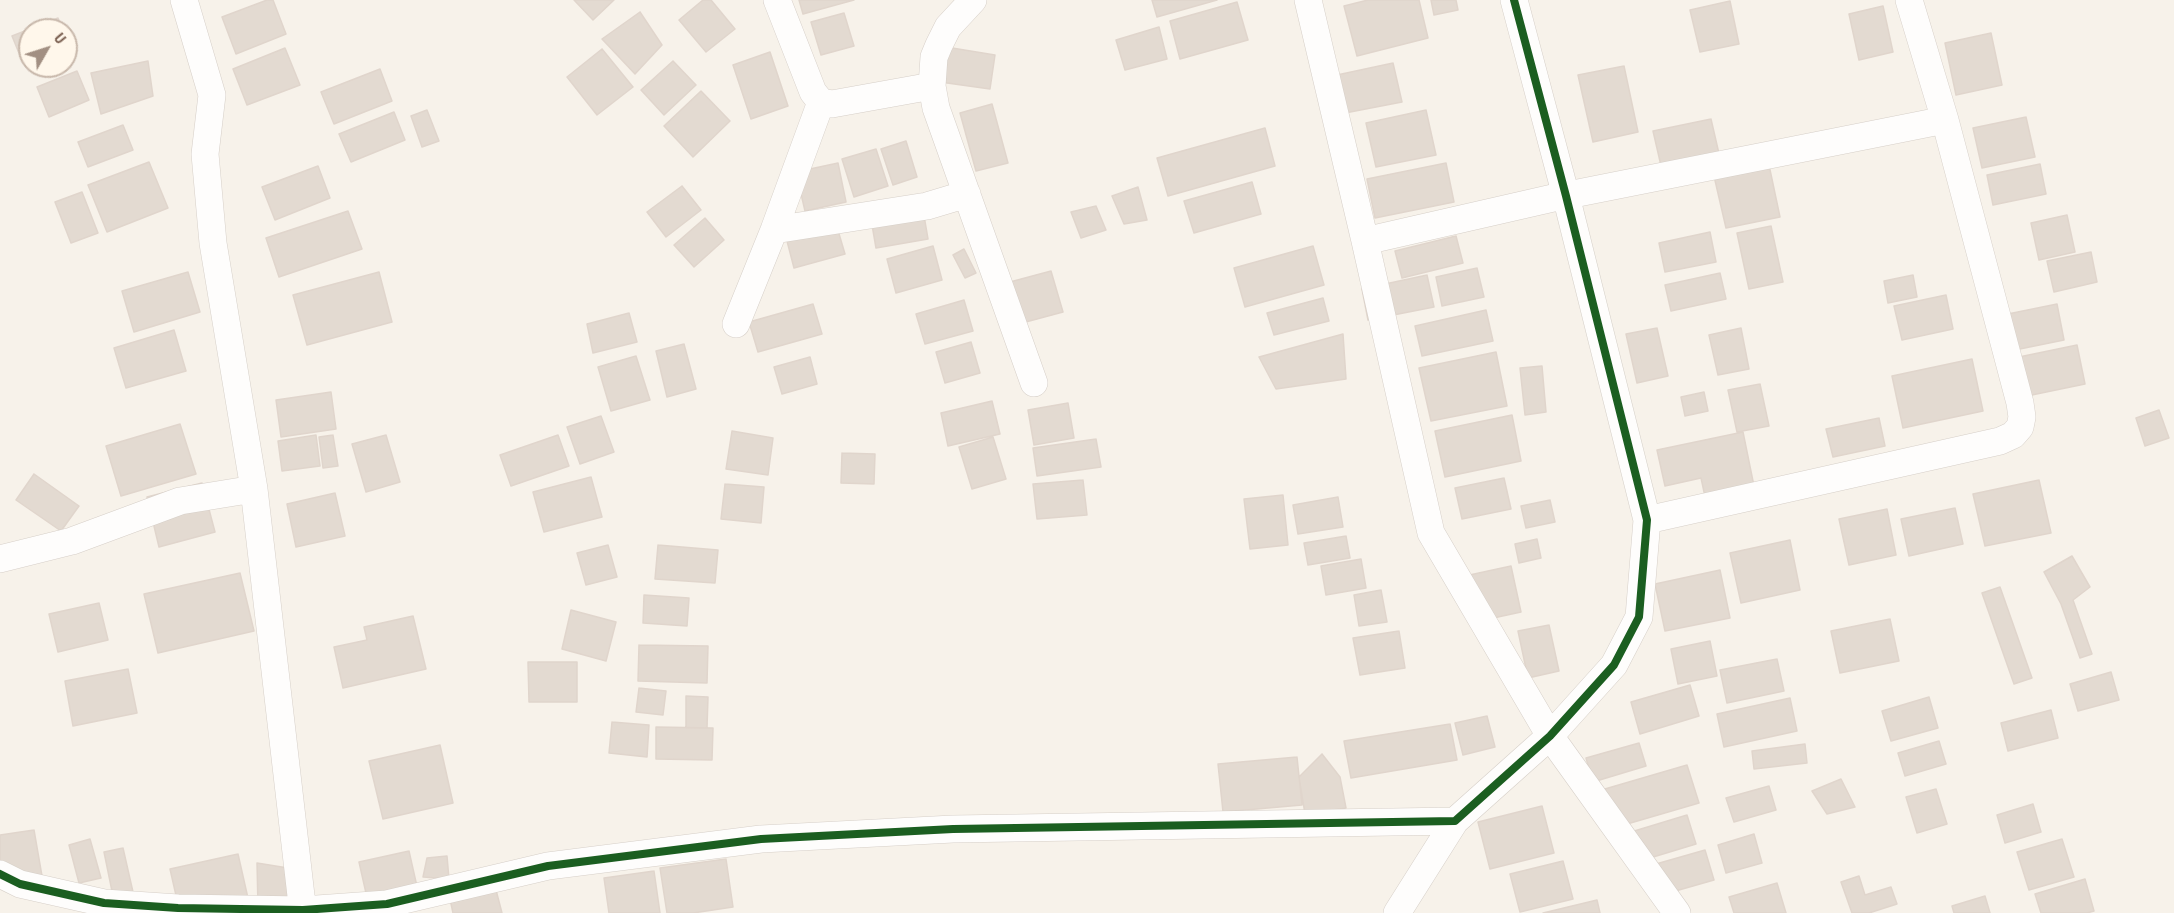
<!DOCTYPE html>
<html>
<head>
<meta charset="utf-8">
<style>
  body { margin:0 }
  #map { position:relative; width:2174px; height:913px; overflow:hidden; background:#f7f2ea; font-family:"PT Sans Narrow",sans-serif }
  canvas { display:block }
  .north { position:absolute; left:18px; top:18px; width:60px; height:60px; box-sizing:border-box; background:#fff7eb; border:2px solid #c8b8ab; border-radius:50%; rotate:51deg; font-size:16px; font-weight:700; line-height:24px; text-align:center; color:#75594a }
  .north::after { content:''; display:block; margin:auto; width:21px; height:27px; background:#a28f82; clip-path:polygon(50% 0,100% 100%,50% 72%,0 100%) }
</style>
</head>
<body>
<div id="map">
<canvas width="2174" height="913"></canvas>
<div class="north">U</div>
</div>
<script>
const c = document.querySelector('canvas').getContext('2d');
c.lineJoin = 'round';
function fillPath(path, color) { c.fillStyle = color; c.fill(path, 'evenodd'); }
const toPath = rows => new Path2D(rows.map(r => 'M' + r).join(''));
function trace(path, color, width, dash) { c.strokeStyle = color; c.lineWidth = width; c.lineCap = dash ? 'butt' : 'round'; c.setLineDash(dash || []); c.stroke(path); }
const building = toPath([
  [267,0,273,0,286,34,236,54,222,17,267,0],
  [574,0,614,0,593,20,574,0],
  [703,0,711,0,735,29,706,52,679,20,703,0],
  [799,0,854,0,803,14,799,0],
  [1152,0,1217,0,1157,17,1152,0],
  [1368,0,1419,0,1428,38,1357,56,1344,6,1368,0],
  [1431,0,1456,0,1458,10,1434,15,1431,0],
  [1730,1,1739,44,1700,52,1690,10,1730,1],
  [1237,2,1248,40,1180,59,1170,21,1237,2],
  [1883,6,1893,52,1859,60,1849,14,1883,6],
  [640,12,662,45,635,74,602,39,640,12],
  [844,13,854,46,821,55,811,22,844,13],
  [58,18,63,30,30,30,30,60,23,63,12,36,58,18],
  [1159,27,1167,59,1125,70,1116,40,1159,27],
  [1991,33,2002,85,1956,95,1945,43,1991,33],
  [946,47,995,55,990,89,940,82,946,47],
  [285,48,300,85,247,105,233,69,285,48],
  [602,49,633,87,597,115,567,77,602,49],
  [770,52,788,106,751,119,733,65,770,52],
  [148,61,153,96,101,114,91,73,148,61],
  [673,61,696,85,664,115,641,90,673,61],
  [1393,63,1402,102,1345,113,1337,75,1393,63],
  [1624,66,1638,132,1593,142,1578,75,1624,66],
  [380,69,392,101,334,124,321,92,380,69],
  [77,71,89,100,49,117,37,87,77,71],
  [701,91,730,121,693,157,664,126,701,91],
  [992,104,1008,163,976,171,960,113,992,104],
  [427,110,439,141,422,147,411,116,427,110],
  [1426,110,1436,155,1376,167,1366,123,1426,110],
  [394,112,405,140,351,162,339,134,394,112],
  [2026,117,2035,157,1982,168,1973,128,2026,117],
  [1711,119,1720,158,1662,170,1653,131,1711,119],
  [123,125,133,150,88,167,78,142,123,125],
  [1265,128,1275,166,1168,196,1157,158,1265,128],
  [906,141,917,177,893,185,881,149,906,141],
  [876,149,888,186,854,197,842,159,876,149],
  [149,162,168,208,107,232,88,185,149,162],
  [838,163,846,202,805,211,796,172,838,163],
  [1446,163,1454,202,1375,218,1367,179,1446,163],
  [2040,164,2046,194,1993,205,1987,175,2040,164],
  [1769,165,1780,217,1726,228,1714,176,1769,165],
  [318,166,330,198,275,220,262,187,318,166],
  [1252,182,1261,214,1194,233,1184,201,1252,182],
  [682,186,701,210,666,237,647,212,682,186],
  [1138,187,1147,220,1124,224,1112,196,1138,187],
  [82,192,98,233,71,243,55,202,82,192],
  [1096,206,1106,230,1081,238,1071,212,1096,206],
  [923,210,928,239,876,248,871,219,923,210],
  [348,211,362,249,279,277,266,238,348,211],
  [2067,215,2075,252,2039,260,2031,223,2067,215],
  [705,218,724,240,694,267,674,245,705,218],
  [1771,226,1783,282,1749,289,1737,233,1771,226],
  [837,227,845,254,794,268,787,241,837,227],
  [1710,232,1716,262,1665,272,1659,243,1710,232],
  [1456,236,1463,263,1402,278,1395,251,1456,236],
  [933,246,942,280,896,293,887,259,933,246],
  [1313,246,1324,285,1245,307,1234,268,1313,246],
  [964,249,976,273,965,278,953,255,964,249],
  [2091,252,2097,282,2054,292,2047,261,2091,252],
  [1477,268,1484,297,1442,306,1436,277,1477,268],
  [1051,271,1063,312,1022,323,1010,282,1051,271],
  [188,272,200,312,134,332,122,291,188,272],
  [379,272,392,322,307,345,293,295,379,272],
  [1720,273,1726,299,1671,311,1665,285,1720,273],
  [1427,275,1434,307,1368,320,1362,289,1427,275],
  [1913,275,1917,297,1888,303,1884,281,1913,275],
  [1946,295,1953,329,1902,340,1894,306,1946,295],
  [1323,298,1329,321,1274,335,1267,313,1323,298],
  [964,300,973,331,925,344,916,314,964,300],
  [813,304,822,334,758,352,749,322,813,304],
  [2057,304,2064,340,2010,351,2003,315,2057,304],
  [1486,310,1493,341,1422,356,1415,326,1486,310],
  [629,313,637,342,593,353,587,324,629,313],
  [1657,328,1668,376,1637,383,1626,334,1657,328],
  [1741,328,1749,369,1718,375,1709,335,1741,328],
  [174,330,186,371,126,388,114,348,174,330],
  [1343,334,1346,379,1276,389,1259,357,1343,334],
  [971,342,980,373,945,383,936,352,971,342],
  [684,344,696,389,667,397,656,351,684,344],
  [2077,345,2085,384,2027,396,2019,357,2077,345],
  [1496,352,1507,406,1431,421,1419,368,1496,352],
  [636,356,650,400,611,411,598,367,636,356],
  [810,357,817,384,782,394,774,367,810,357],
  [1972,359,1983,411,1903,428,1892,376,1972,359],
  [1542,366,1546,412,1525,415,1520,368,1542,366],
  [1760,384,1769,426,1737,432,1728,390,1760,384],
  [331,392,336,429,281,437,276,400,331,392],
  [1704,392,1708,411,1685,416,1681,397,1704,392],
  [992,401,1000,434,948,446,941,413,992,401],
  [1068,403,1074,438,1034,445,1028,410,1068,403],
  [2159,410,2169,438,2145,446,2136,418,2159,410],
  [1512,415,1521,461,1445,477,1435,431,1512,415],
  [601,416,614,452,580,464,567,427,601,416],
  [1879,418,1885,446,1833,457,1826,429,1879,418],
  [180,424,196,474,121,496,106,446,180,424],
  [732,431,773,438,768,475,726,469,732,431],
  [1743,432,1755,491,1706,501,1701,478,1665,486,1657,450,1743,432],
  [316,435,320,466,282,471,278,441,316,435],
  [333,435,338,466,323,468,319,437,333,435],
  [386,435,400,482,366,492,352,444,386,435],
  [558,435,569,466,511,486,500,455,558,435],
  [993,437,1006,479,972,489,959,447,993,437],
  [1096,439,1101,467,1037,476,1033,448,1096,439],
  [842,453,875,454,874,484,841,483,842,453],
  [34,474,79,506,61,531,16,500,34,474],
  [591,477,602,517,544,532,533,492,591,477],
  [1504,478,1511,509,1462,519,1455,488,1504,478],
  [1083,480,1087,515,1037,519,1033,484,1083,480],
  [2039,480,2051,533,1985,546,1973,494,2039,480],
  [202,483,215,532,159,547,147,497,202,483],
  [725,484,764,487,761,523,721,519,725,484],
  [335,493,345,536,296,547,287,504,335,493],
  [1283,495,1288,545,1250,549,1244,499,1283,495],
  [1338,497,1343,527,1298,534,1293,505,1338,497],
  [1550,500,1555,522,1526,528,1521,506,1550,500],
  [1955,508,1963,544,1909,556,1901,519,1955,508],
  [1887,509,1896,555,1849,565,1839,519,1887,509],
  [1346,536,1350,558,1308,565,1304,543,1346,536],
  [1537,539,1541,558,1519,563,1515,544,1537,539],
  [1790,540,1800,590,1741,603,1730,553,1790,540],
  [608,545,617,577,586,585,577,553,608,545],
  [658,545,718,550,715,583,655,579,658,545],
  [2072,556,2090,587,2073,600,2092,654,2080,658,2061,604,2044,572,2072,556],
  [1361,559,1366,588,1326,595,1321,566,1361,559],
  [1511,566,1521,612,1475,622,1465,576,1511,566],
  [1720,570,1730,618,1665,631,1655,584,1720,570],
  [240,573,254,631,158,653,144,594,240,573],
  [2000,587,2032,678,2014,684,1982,593,2000,587],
  [1381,590,1387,622,1359,626,1354,595,1381,590],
  [644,595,689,598,687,626,643,623,644,595],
  [99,603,108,640,58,652,49,614,99,603],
  [571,610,616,622,606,661,562,649,571,610],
  [413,616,426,669,343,688,334,647,367,640,364,627,413,616],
  [1890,619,1899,661,1840,673,1831,631,1890,619],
  [1549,625,1559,671,1528,678,1518,631,1549,625],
  [1399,631,1405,668,1360,675,1353,638,1399,631],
  [1710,641,1717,676,1678,684,1671,649,1710,641],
  [639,645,708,646,707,683,638,681,639,645],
  [1777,659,1784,691,1727,703,1720,670,1777,659],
  [528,662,577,662,577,702,529,702,528,662],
  [128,669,137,713,73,726,65,681,128,669],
  [2111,672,2119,700,2078,711,2070,684,2111,672],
  [1690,685,1699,716,1640,734,1631,702,1690,685],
  [639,688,666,691,663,715,636,712,639,688],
  [686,696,708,697,707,728,686,728,686,696],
  [1929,697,1938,728,1891,741,1882,711,1929,697],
  [1790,698,1797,731,1724,747,1717,714,1790,698],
  [2051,710,2058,738,2008,751,2001,723,2051,710],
  [1487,716,1495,747,1463,755,1455,723,1487,716],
  [612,722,649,725,647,757,609,753,612,722],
  [1450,724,1457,760,1351,778,1344,741,1450,724],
  [656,727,713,728,712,760,656,759,656,727],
  [1939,741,1946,764,1905,776,1898,753,1939,741],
  [1639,743,1646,766,1593,782,1586,758,1639,743],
  [1805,744,1807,763,1754,769,1752,751,1805,744],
  [440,745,453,803,383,819,369,761,440,745],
  [1322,754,1340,777,1346,808,1305,814,1299,777,1322,754],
  [1297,757,1302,805,1223,812,1218,764,1297,757],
  [1687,765,1699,803,1610,829,1598,791,1687,765],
  [1841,779,1855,807,1827,814,1812,791,1841,779],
  [1769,786,1776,810,1734,822,1726,798,1769,786],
  [1936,789,1947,824,1917,833,1906,797,1936,789],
  [2033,804,2041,832,2005,843,1997,815,2033,804],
  [1542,806,1554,853,1490,869,1478,822,1542,806],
  [1687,815,1696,844,1640,861,1631,832,1687,815],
  [34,830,42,876,0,872,0,835,34,830],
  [1754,834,1762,863,1726,873,1718,845,1754,834],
  [90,839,101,878,79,883,69,845,90,839],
  [2062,839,2074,877,2029,890,2017,852,2062,839],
  [123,848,133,892,113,896,104,852,123,848],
  [1705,850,1714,880,1665,894,1656,864,1705,850],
  [409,851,418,891,368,902,359,862,409,851],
  [238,854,250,907,180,913,170,869,238,854],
  [447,856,449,879,423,877,427,858,447,856],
  [726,859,733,907,693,913,667,913,660,868,726,859],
  [1563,861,1573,899,1520,912,1510,874,1563,861],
  [257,863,288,868,290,901,258,907,257,863],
  [654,871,660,913,609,913,604,878,654,871],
  [1859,876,1865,895,1891,887,1897,904,1869,913,1852,913,1841,882,1859,876],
  [2085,879,2094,911,2087,913,2041,913,2035,894,2085,879],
  [1777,883,1786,913,1734,913,1729,897,1777,883],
  [496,890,502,913,453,913,450,899,496,890],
  [1985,896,1990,913,1954,913,1952,906,1985,896],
  [1597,900,1600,913,1543,913,1597,900]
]);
const street = toPath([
  [184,0,212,95,205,154,213,243,254,489,303,913],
  [777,0,813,92,821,102,832,104,932,86],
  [973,0,948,27,939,45,934,57,932,86,936,108,1034,383],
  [1308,0,1365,241,1431,533,1550,736,1677,913],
  [774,230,927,206,967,194],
  [1365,241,1553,198,1945,120],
  [736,324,774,230,821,102],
  [1647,520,2000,441,2013,435,2020,427,2022,417,2020,403,1945,120,1909,0],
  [0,559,72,541,180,501,254,489],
  [0,874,20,884,104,903,178,908,303,910,387,904,548,866,761,839,953,829,1455,821,1550,736,1614,665,1639,617,1647,520,1566,196,1514,0],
  [1397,913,1455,821]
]);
const cycleway = toPath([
  [0,874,20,884,104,903,178,908,303,910,387,904,548,866,761,839,953,829,1455,821,1550,736,1614,665,1639,617,1647,520,1566,196,1514,0]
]);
fillPath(building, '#e3dad1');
trace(building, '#e0d5cc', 1.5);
trace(street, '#d6cfc8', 28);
trace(street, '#fefdfc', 27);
trace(cycleway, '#1b5e20', 8);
</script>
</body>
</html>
